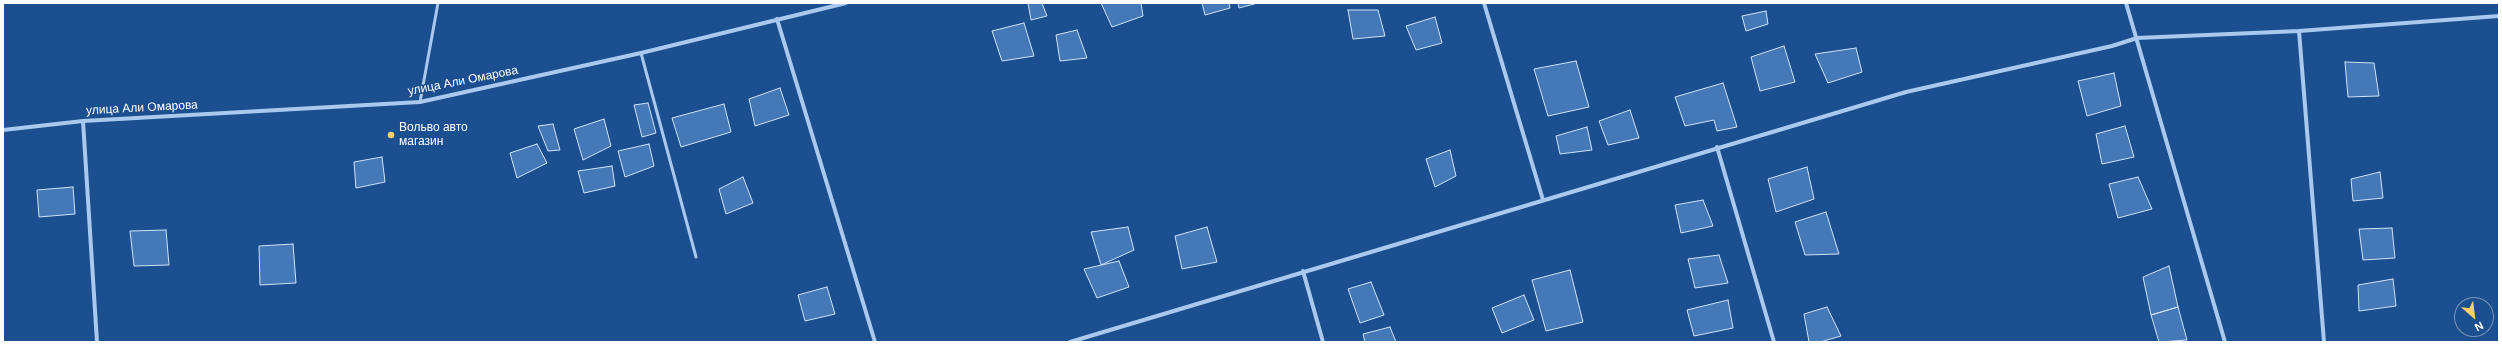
<!DOCTYPE html>
<html>
<head>
<meta charset="utf-8">
<style>
  body { margin:0 }
  #map { position:relative; width:2502px; height:345px; overflow:hidden; background:#1b4f8f; font-family:Helvetica,sans-serif }
  canvas { display:block }
  .frame { position:absolute; inset:0; border:4px solid #fff; pointer-events:none }
  .north { position:absolute; left:2454px; top:297px; width:40px; height:40px; box-sizing:border-box; background:#1b4f8f; border:1px solid #7695bc; border-radius:50%; rotate:152deg; font-size:11px; font-weight:700; line-height:16px; text-align:center; color:#fff }
  .north::after { content:''; display:block; margin:auto; width:14px; height:18px; background:#ffd166; clip-path:polygon(50% 0,100% 100%,50% 72%,0 100%) }
</style>
</head>
<body>
<div id="map">
<canvas width="2502" height="345"></canvas>
<div class="frame"></div>
<div class="north">N</div>
</div>
<script>
const c = document.querySelector('canvas').getContext('2d');
c.lineJoin = 'round';
function fillPath(path, color) { c.fillStyle = color; c.fill(path, 'evenodd'); }
const toPath = rows => new Path2D(rows.map(r => 'M' + r).join(''));
function trace(path, color, width, dash) { c.strokeStyle = color; c.lineWidth = width; c.lineCap = dash ? 'butt' : 'round'; c.setLineDash(dash || []); c.stroke(path); }
function label(font, color, halo, rows, align = 'center') {
  c.font = font + ' Helvetica,sans-serif'; c.lineWidth = 3; c.setLineDash([]); c.textBaseline = 'middle'; c.strokeStyle = halo; c.fillStyle = color; for (const [text, x, y, turn = 0] of rows) {
    c.save(); c.translate(x, y); c.rotate((+turn || 0) * Math.PI / 180); c.textAlign = isNaN(turn) ? turn : align; if (halo) c.strokeText(text, 0, 0); c.fillText(text, 0, 0); c.restore();
  }
}
const building = toPath([
  [1028,3,1042,3,1047,16,1031,20,1028,3],
  [1101,3,1141,3,1143,16,1112,27,1101,3],
  [1202,3,1229,3,1230,8,1205,15,1202,3],
  [1238,3,1258,3,1239,8,1238,3],
  [1348,10,1378,10,1385,36,1353,39,1348,10],
  [1766,11,1768,24,1746,31,1742,16,1766,11],
  [1435,17,1442,43,1416,50,1406,26,1435,17],
  [1024,23,1034,56,1002,61,992,31,1024,23],
  [1077,30,1087,58,1060,61,1056,35,1077,30],
  [1784,46,1795,82,1760,91,1751,57,1784,46],
  [1856,48,1862,72,1828,83,1815,54,1856,48],
  [1576,61,1589,107,1548,116,1534,69,1576,61],
  [2345,62,2374,63,2379,96,2348,97,2345,62],
  [2114,73,2121,106,2087,116,2078,81,2114,73],
  [1723,83,1737,127,1717,131,1714,120,1685,126,1675,97,1723,83],
  [780,88,789,115,755,126,749,99,780,88],
  [648,103,656,133,642,137,634,105,648,103],
  [724,104,731,132,681,147,672,118,724,104],
  [1630,110,1639,138,1608,145,1599,121,1630,110],
  [604,119,611,146,583,160,574,129,604,119],
  [553,124,560,150,548,151,538,126,553,124],
  [2125,126,2134,157,2102,164,2096,134,2125,126],
  [1587,127,1592,150,1560,154,1556,136,1587,127],
  [537,144,547,163,517,178,510,153,537,144],
  [649,144,654,166,625,177,618,151,649,144],
  [1450,150,1456,176,1435,187,1426,159,1450,150],
  [382,157,385,182,356,188,354,162,382,157],
  [612,166,615,186,584,193,578,171,612,166],
  [1807,167,1814,199,1776,212,1768,179,1807,167],
  [2380,172,2383,198,2353,201,2351,179,2380,172],
  [743,177,753,203,726,214,719,189,743,177],
  [2138,177,2152,209,2118,218,2109,184,2138,177],
  [73,187,75,214,39,217,37,190,73,187],
  [1703,200,1713,226,1681,233,1675,205,1703,200],
  [1826,212,1839,254,1805,255,1795,222,1826,212],
  [1128,227,1134,250,1101,265,1091,232,1128,227],
  [1207,227,1217,262,1182,269,1175,236,1207,227],
  [2392,228,2395,258,2363,260,2359,229,2392,228],
  [166,230,169,265,134,266,130,231,166,230],
  [293,244,296,283,260,285,259,246,293,244],
  [1719,255,1728,283,1695,288,1688,259,1719,255],
  [1119,261,1129,287,1097,298,1084,269,1119,261],
  [2169,266,2178,307,2151,315,2143,277,2169,266],
  [1570,270,1583,322,1546,331,1532,280,1570,270],
  [2393,279,2396,306,2359,311,2358,285,2393,279],
  [1371,282,1384,315,1360,323,1348,289,1371,282],
  [827,287,835,314,805,321,798,295,827,287],
  [1524,295,1534,320,1502,333,1492,308,1524,295],
  [1728,300,1733,328,1694,336,1687,310,1728,300],
  [1827,307,1841,336,1820,342,1809,342,1804,314,1827,307],
  [2178,307,2187,340,2159,342,2151,315,2178,307],
  [1390,327,1396,342,1365,342,1363,334,1390,327]
]);
const lane = toPath([
  [641,53,696,257],
  [420,102,438,3]
]);
const street = toPath([
  [1484,3,1543,200],
  [2126,3,2225,342],
  [777,19,875,342],
  [2299,31,2324,342],
  [83,121,97,342],
  [3,130,83,121,420,102,641,53,846,3],
  [1717,147,1774,342],
  [1303,271,1323,342],
  [1070,342,1906,92,2112,46,2137,38,2299,31,2499,16]
]);
const markers = [
  [391,135,4,"#ffd166"]
];
const streetNames = [
  ["улица Али Омарова",463,81,-11],
  ["улица Али Омарова",142,108,-3]
];
const poiNames = [
  ["Вольво авто",399,128],
  ["магазин",399,142]
];
fillPath(building, '#4478b7');
trace(building, '#cfe3fa', 1);
trace(lane, '#a9c9ee', 3);
trace(street, '#a9c9ee', 4);
for (const [x, y, r, color] of markers) { const dot = new Path2D(); dot.arc(x, y, r, 0, 2 * Math.PI); c.fillStyle = color; c.fill(dot); trace(dot, '#1b4f8f', 1.5); }
label('12px', '#fff', '#1b4f8f', streetNames);
label('12px', '#fff', '#1b4f8f', poiNames, 'left');
</script>
</body>
</html>
